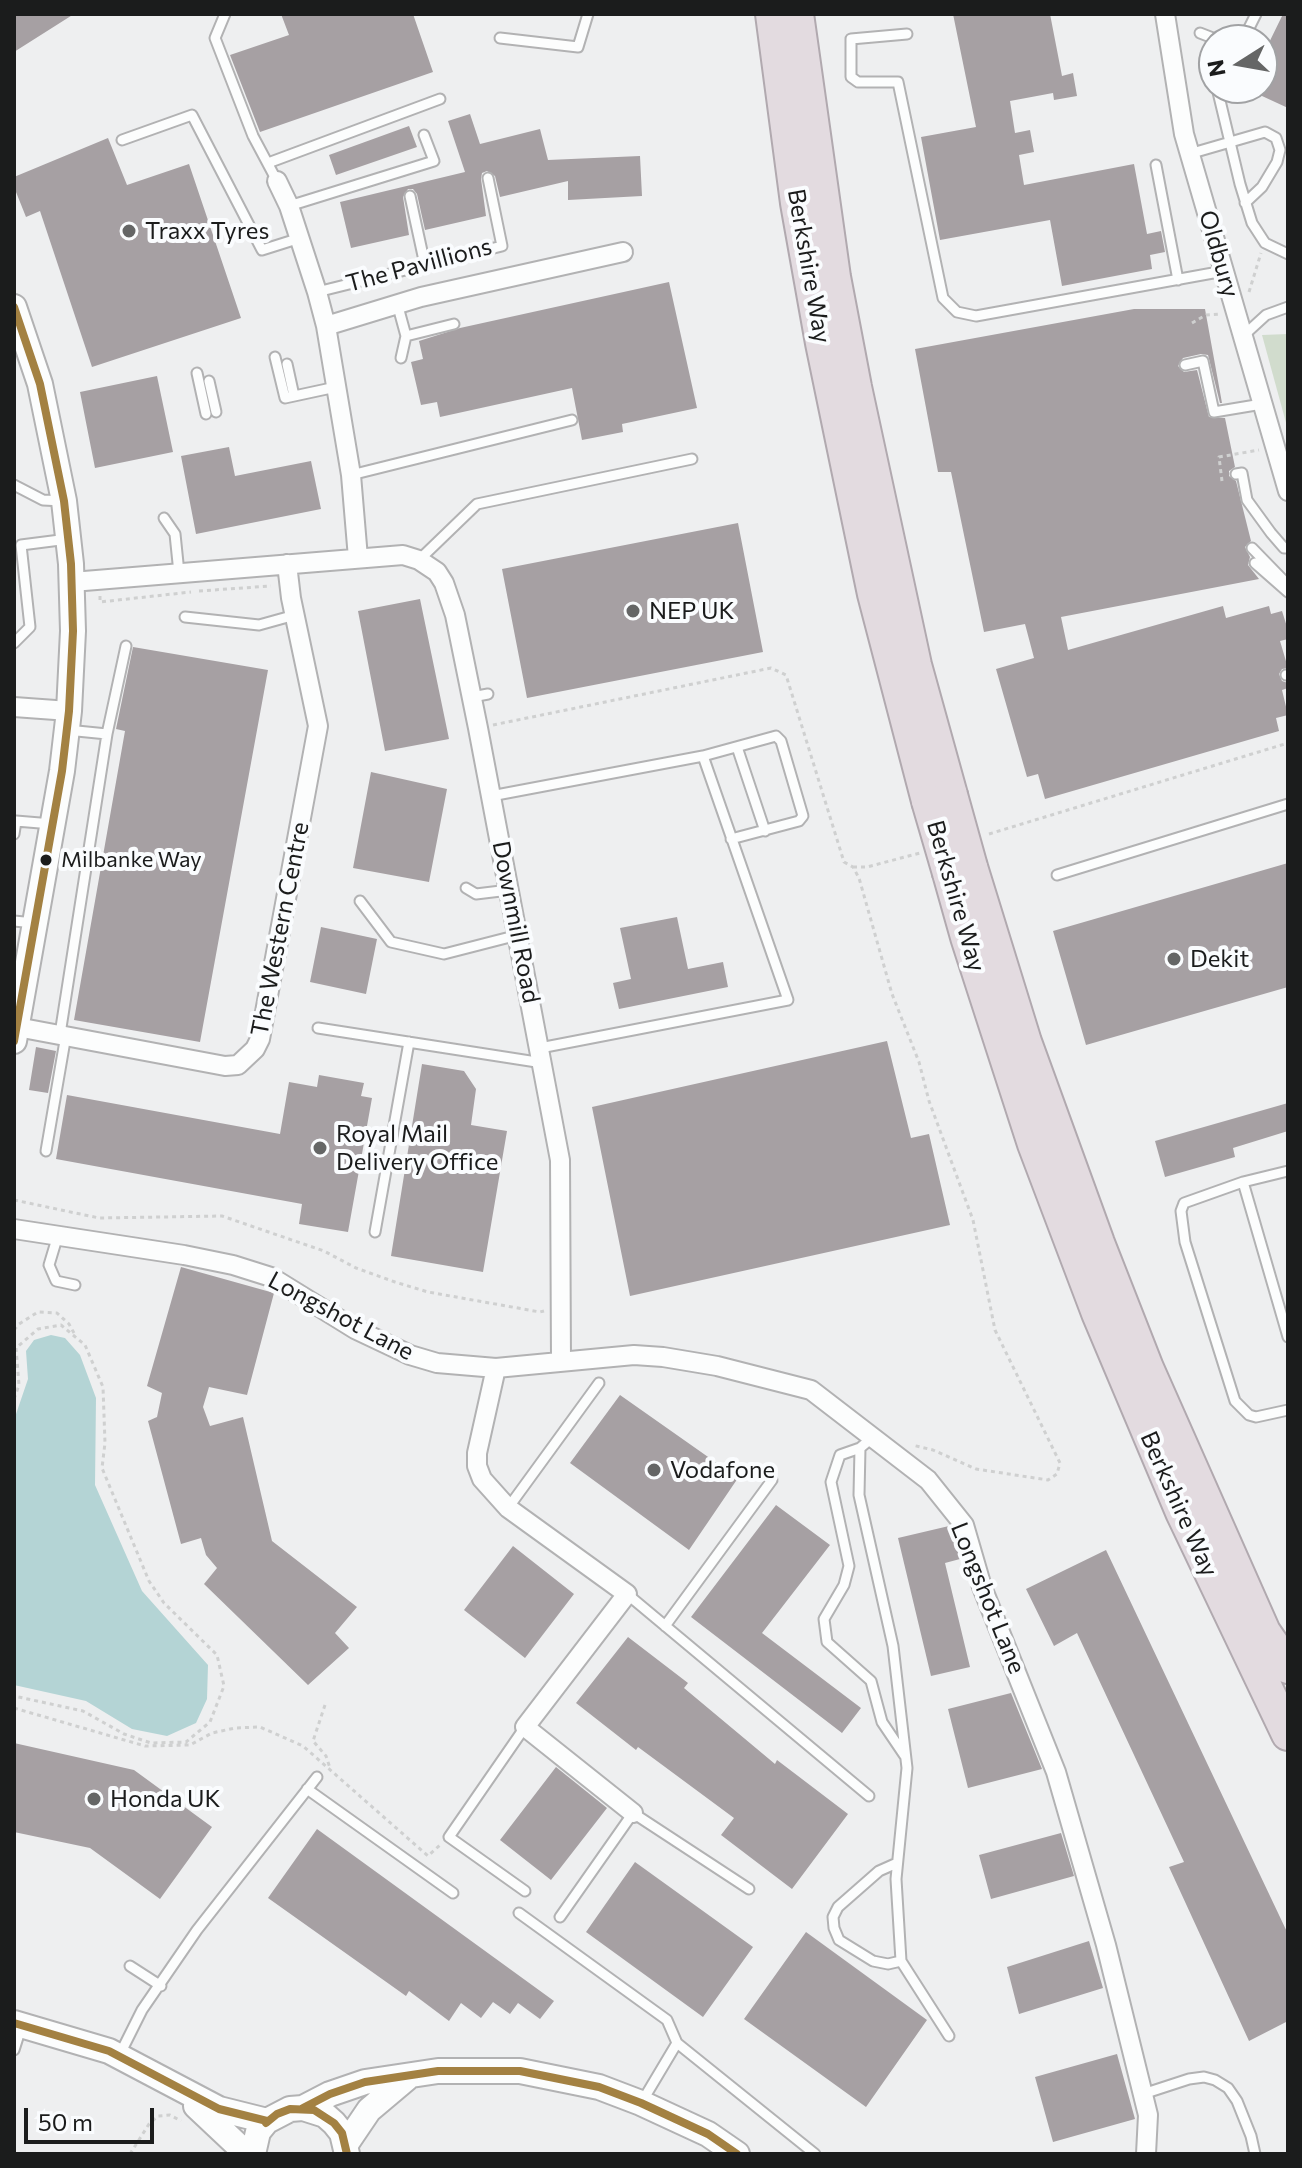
<!DOCTYPE html>
<html>
<head>
<meta charset="utf-8">
<style>
  body { margin:0 }
  #map { position:relative; width:1302px; height:2168px; overflow:hidden; background:#eeeff0; font-family:Commissioner,sans-serif }
  canvas { display:block }
  .frame { position:absolute; inset:0; border:16px solid #1b1c1c; pointer-events:none }
  .north { position:absolute; left:1198px; top:24px; width:80px; height:80px; box-sizing:border-box; background:#fafcfe; border:2px solid #a1a2a4; border-radius:50%; rotate:259deg; font-size:22px; font-weight:700; line-height:32px; text-align:center; color:#1b1c1c }
  .north::after { content:''; display:block; margin:auto; width:28px; height:36px; background:#656666; clip-path:polygon(50% 0,100% 100%,50% 72%,0 100%) }
  .scale { position:absolute; left:24px; top:2108px; width:130px; height:36px; box-sizing:border-box; border:4px solid #1b1c1c; border-top:0; padding-left:10px; font-size:24px; line-height:28px; white-space:nowrap; color:#1b1c1c; -webkit-text-stroke:6px #fafcfe; paint-order:stroke }
</style>
</head>
<body>
<div id="map">
<canvas width="1302" height="2168"></canvas>
<div class="frame"></div>
<div class="north">N</div>
<div class="scale">50 m</div>
</div>
<script>
const c = document.querySelector('canvas').getContext('2d');
c.lineJoin = 'round';
function fillPath(path, color) { c.fillStyle = color; c.fill(path, 'evenodd'); }
const toPath = rows => new Path2D(rows.map(r => 'M' + r).join(''));
function trace(path, color, width, dash) { c.strokeStyle = color; c.lineWidth = width; c.lineCap = dash ? 'butt' : 'round'; c.setLineDash(dash || []); c.stroke(path); }
function label(font, color, halo, rows, align = 'center') {
  c.font = font + ' Commissioner,sans-serif'; c.lineWidth = 8; c.setLineDash([]); c.textBaseline = 'middle'; c.strokeStyle = halo; c.fillStyle = color; for (const [text, x, y, turn = 0] of rows) {
    c.save(); c.translate(x, y); c.rotate((+turn || 0) * Math.PI / 180); c.textAlign = isNaN(turn) ? turn : align; if (halo) c.strokeText(text, 0, 0); c.fillText(text, 0, 0); c.restore();
  }
}
const green = toPath([
  [1288,334,1288,430,1262,335]
]);
const water = toPath([
  [51,1335,65,1338,80,1355,96,1398,95,1485,142,1591,208,1665,207,1699,196,1723,167,1736,132,1729,86,1701,14,1685,14,1420,28,1379,26,1351,34,1340]
]);
const building = toPath([
  [14,14,74,14,14,52],
  [281,14,413,14,433,72,260,132,230,55,289,35],
  [953,14,1050,14,1062,76,1073,73,1077,96,1054,100,1053,93,1010,101,1015,133,1030,130,1034,152,1019,155,1024,185,1134,164,1147,234,1161,231,1165,252,1150,255,1152,269,1062,286,1050,220,940,240,921,137,976,127],
  [1283,14,1288,14,1288,108,1262,96,1262,57],
  [470,114,480,144,540,129,548,160,640,156,642,196,568,200,568,181,500,197,495,176,487,171,482,173,481,179,486,216,425,230,417,194,413,189,408,189,403,197,409,235,351,248,340,202,465,172,448,121],
  [409,126,417,147,336,175,329,155],
  [108,138,127,185,189,164,241,318,92,367,40,211,26,217,14,187,14,177],
  [669,282,697,408,622,424,623,432,582,440,572,388,440,417,437,402,421,405,411,362,423,359,419,341,460,328],
  [1134,309,1205,309,1222,403,1220,403,1208,355,1201,354,1183,358,1178,366,1184,372,1197,370,1209,417,1225,418,1235,467,1229,471,1229,476,1236,481,1251,541,1245,547,1250,557,1248,565,1259,579,1061,617,1068,650,1223,606,1226,618,1269,606,1271,614,1282,611,1288,630,1288,639,1280,641,1288,668,1282,669,1279,674,1282,681,1288,683,1288,688,1282,690,1288,715,1276,718,1279,731,1045,799,1038,774,1027,777,996,669,1034,658,1025,624,984,632,951,472,938,472,915,349],
  [157,376,173,452,95,468,80,392],
  [229,447,235,476,311,461,321,509,196,534,181,456],
  [738,523,763,652,527,698,502,569],
  [420,599,449,739,385,751,358,611],
  [133,647,268,670,200,1042,74,1020,125,731,116,729],
  [371,772,447,789,429,882,353,868],
  [1288,863,1288,987,1086,1045,1053,931],
  [677,917,688,969,723,962,728,987,619,1009,613,983,631,979,620,928],
  [321,927,377,939,366,994,310,982],
  [887,1041,911,1138,929,1134,950,1225,630,1296,592,1107],
  [36,1047,56,1051,48,1093,29,1090],
  [422,1064,464,1071,476,1089,471,1125,507,1131,483,1272,391,1256],
  [319,1075,364,1083,361,1096,372,1098,348,1232,299,1224,302,1204,56,1159,67,1095,280,1134,289,1082,317,1087],
  [1288,1103,1288,1131,1233,1148,1235,1157,1165,1177,1155,1141],
  [181,1267,274,1293,247,1395,209,1387,203,1407,210,1426,243,1417,272,1541,357,1607,335,1633,349,1648,308,1685,204,1584,217,1568,206,1555,201,1538,181,1544,148,1421,157,1417,162,1393,147,1386],
  [620,1395,738,1478,689,1550,570,1463],
  [776,1505,830,1545,762,1633,861,1708,842,1733,691,1617],
  [949,1526,953,1531,960,1559,945,1563,970,1667,931,1676,898,1538],
  [513,1546,574,1594,525,1658,464,1610],
  [1106,1550,1288,1934,1288,2021,1249,2041,1169,1867,1184,1862,1077,1633,1054,1646,1026,1589],
  [628,1637,688,1683,684,1688,775,1764,777,1760,848,1814,792,1889,721,1835,734,1818,638,1747,636,1750,576,1703],
  [1011,1693,1042,1769,968,1788,948,1709],
  [14,1743,134,1770,212,1827,160,1899,90,1848,14,1832],
  [556,1767,607,1808,551,1880,500,1840],
  [317,1829,554,2001,540,2019,518,2003,510,2014,493,2002,481,2018,461,2003,449,2021,409,1991,406,1996,268,1898],
  [1061,1833,1074,1876,991,1899,979,1855],
  [635,1862,753,1947,703,2017,586,1932],
  [806,1932,927,2020,866,2107,744,2019],
  [1089,1941,1103,1988,1019,2014,1007,1967],
  [1117,2054,1135,2119,1053,2142,1035,2077]
]);
const path = toPath([
  [1249,292,1261,253],
  [1192,323,1206,315,1220,314],
  [1222,481,1219,457,1259,450],
  [199,591,271,586],
  [100,596,100,602,191,592],
  [493,725,771,668,786,675,844,862,853,867,859,878,892,994,919,1062,929,1101,973,1220,995,1330,1060,1463,1057,1474,1048,1480,976,1469,933,1450,912,1445],
  [989,834,1288,743],
  [853,867,867,867,920,853],
  [14,1200,99,1218,222,1216,324,1251,356,1268,395,1282,428,1292,540,1312,544,1311],
  [14,1330,19,1324,38,1312,57,1313,69,1324,74,1333],
  [14,1399,19,1385,16,1348,38,1329,61,1325,85,1345,103,1387,105,1443,102,1468,149,1581,164,1603,217,1655,224,1686,210,1722,186,1742,151,1743,124,1734,83,1711,14,1696],
  [325,1705,313,1741,326,1756,330,1768],
  [14,1708,145,1746,190,1745,212,1733,235,1728,260,1727,303,1746,428,1856,440,1845],
  [130,2154,149,2124,158,2116,170,2115,181,2121]
]);
const lane = toPath([
  [225,14,215,38,253,136,277,181],
  [1200,33,1218,40],
  [907,34,851,39,851,77,858,82,898,82,943,298,957,312,976,316,1224,271],
  [500,38,578,47,588,14],
  [1243,40,1256,14],
  [1217,88,1240,184,1252,223,1265,243,1288,254],
  [122,140,192,115,262,250,300,238],
  [1189,154,1265,132,1276,138,1280,150,1277,162,1262,187,1245,203],
  [268,163,440,99],
  [1156,165,1178,280],
  [410,196,425,265],
  [289,206,434,161,424,135],
  [317,292,502,246,488,178],
  [397,303,406,336,401,358],
  [406,336,454,324],
  [1242,337,1266,315,1288,307],
  [275,357,285,398,336,387],
  [287,364,294,396],
  [1185,365,1203,361,1214,412,1262,404],
  [197,373,206,414],
  [209,381,216,412],
  [1236,474,1242,473,1247,500,1271,533,1284,548,1288,548],
  [351,475,572,420],
  [14,485,43,500,63,501],
  [164,518,175,534,179,573],
  [1252,548,1288,585],
  [419,560,477,504,692,459],
  [1255,563,1288,592],
  [185,617,259,625,295,615],
  [14,643,30,627,21,545,68,539],
  [1286,675,1288,675],
  [472,697,488,694],
  [67,730,107,734],
  [737,747,765,831],
  [703,756,776,736,781,741,803,816,799,821,731,839],
  [491,796,703,756,788,1000,540,1048],
  [14,834,16,821,52,824],
  [1057,875,1288,804],
  [466,888,476,894,509,890],
  [360,901,391,942,444,954,518,935],
  [14,921,34,923],
  [318,1028,543,1063],
  [60,1034,107,734,126,646],
  [46,1151,66,1035],
  [1288,1171,1243,1182,1184,1203,1181,1211,1185,1242,1235,1401,1249,1415,1256,1417,1288,1410],
  [1243,1182,1288,1337],
  [375,1232,409,1042],
  [58,1235,49,1265,56,1281,75,1285],
  [873,1437,860,1448,859,1495,893,1646,907,1768,896,1879,901,1961,949,2036],
  [860,1448,840,1455,831,1482,849,1566,844,1585,824,1619,827,1642,871,1681,882,1722,905,1756],
  [508,1508,599,1383],
  [627,1594,869,1796],
  [665,1626,772,1480],
  [307,1789,453,1893],
  [897,1863,879,1871,838,1907,833,1917,834,1928,839,1940,873,1961,888,1964,901,1961],
  [525,1891,449,1837,525,1727],
  [519,1913,667,2020,677,2043,815,2154],
  [560,1917,633,1813,749,1889],
  [130,1966,161,1986],
  [14,2050,21,2028],
  [119,2056,142,2010,197,1930,317,1777],
  [1143,2094,1189,2079,1204,2077,1215,2080,1228,2088,1237,2101,1251,2136,1255,2154],
  [643,2100,677,2043]
]);
const street = toPath([
  [1165,14,1184,134,1288,491],
  [277,181,289,206,317,292,326,326,351,475,358,558],
  [326,326,421,297,623,252],
  [72,582,403,555,419,560,437,572,444,583,455,615,478,728,560,1160,561,1362],
  [14,707,69,711],
  [17,1027,225,1066,238,1065,255,1049,260,1039,318,726,291,598,287,564],
  [14,1229,184,1255,233,1265,271,1277,355,1329,410,1355,437,1363,496,1368,634,1355,663,1357,717,1366,811,1390,928,1480,964,1525,982,1587,1056,1772,1106,1945,1148,2115,1146,2154],
  [496,1368,477,1453,477,1466,482,1479,508,1508,627,1594,525,1727,633,1813]
]);
const secondary = toPath([
  [14,307,40,384,64,501,71,564,73,631,69,711,62,771,14,1041],
  [14,2023,109,2051,219,2109,267,2121],
  [196,2106,247,2154],
  [303,2108,330,2094,365,2082,438,2071,520,2071,599,2087,641,2103,708,2134,737,2154],
  [346,2144,369,2110,407,2078],
  [253,2154,258,2132,267,2121,290,2109,303,2108,325,2115,334,2123,342,2133,347,2154]
]);
const highway = toPath([
  [772,14,797,203,822,343,874,594,928,801],
  [797,14,834,277,855,387,915,665,951,795],
  [971,867,1025,1042,1098,1243,1147,1368,1264,1632,1288,1667],
  [949,873,967,937,1034,1144,1098,1313,1182,1512,1288,1734]
]);
const highwayBridge = toPath([
  [951,795,971,867],
  [928,801,949,873]
]);
const bus1 = toPath([
  [14,307,40,384,64,501,71,564,73,631,69,711,62,771,14,1041],
  [14,2023,109,2051,219,2109,267,2121],
  [303,2108,330,2094,365,2082,438,2071,520,2071,599,2087,641,2103,708,2134,737,2154],
  [266,2123,277,2114,290,2109,314,2110,334,2123,342,2133,347,2154]
]);
const markers = [
  [129,231,8,"#656666"],
  [633,611,8,"#656666"],
  [46,860,7,"#1b1c1c"],
  [1174,959,8,"#656666"],
  [320,1148,8,"#656666"],
  [654,1470,8,"#656666"],
  [94,1799,8,"#656666"]
];
const busNames = [
  ["Milbanke Way",61,860]
];
const poiNames = [
  ["Traxx Tyres",145,231],
  ["NEP UK",649,611],
  ["Dekit",1190,959],
  ["Royal Mail",336,1134],
  ["Delivery Office",336,1162],
  ["Vodafone",670,1470],
  ["Honda UK",110,1799]
];
const streetNames = [
  ["Oldbury",1219,254,74],
  ["The Pavillions",419,265,-15],
  ["Berkshire Way",809,266,80],
  ["Berkshire Way",956,896,74],
  ["Downmill Road",516,922,79],
  ["The Western Centre",280,929,-79],
  ["Longshot Lane",341,1316,28],
  ["Berkshire Way",1179,1504,66],
  ["Longshot Lane",988,1598,68]
];
fillPath(green, '#d1dccd');
fillPath(water, '#b4d4d5');
fillPath(building, '#a6a0a3');
trace(lane, '#b2b2b3', 13);
trace(street, '#b2b2b3', 22);
trace(secondary, '#b2b2b3', 28);
trace(highway, '#b1a9af', 36);
trace(path, '#cfd0d0', 3, [4, 4]);
trace(lane, '#fcfdfd', 9);
trace(street, '#fcfdfd', 18);
trace(secondary, '#fcfdfd', 24);
trace(highway, '#e3dbe0', 32);
trace(highwayBridge, '#b1a9af', 36, []);
trace(highwayBridge, '#e3dbe0', 32);
trace(bus1, '#a38142', 8);
for (const [x, y, r, color] of markers) { const dot = new Path2D(); dot.arc(x, y, r, 0, 2 * Math.PI); c.fillStyle = color; c.fill(dot); trace(dot, '#fafcfe', 3); }
label('22px', '#1b1c1c', '#fafcfe', busNames, 'left');
label('24px', '#1b1c1c', '#fafcfe', poiNames, 'left');
label('24px', '#1b1c1c', '#fafcfe', streetNames);
</script>
</body>
</html>
